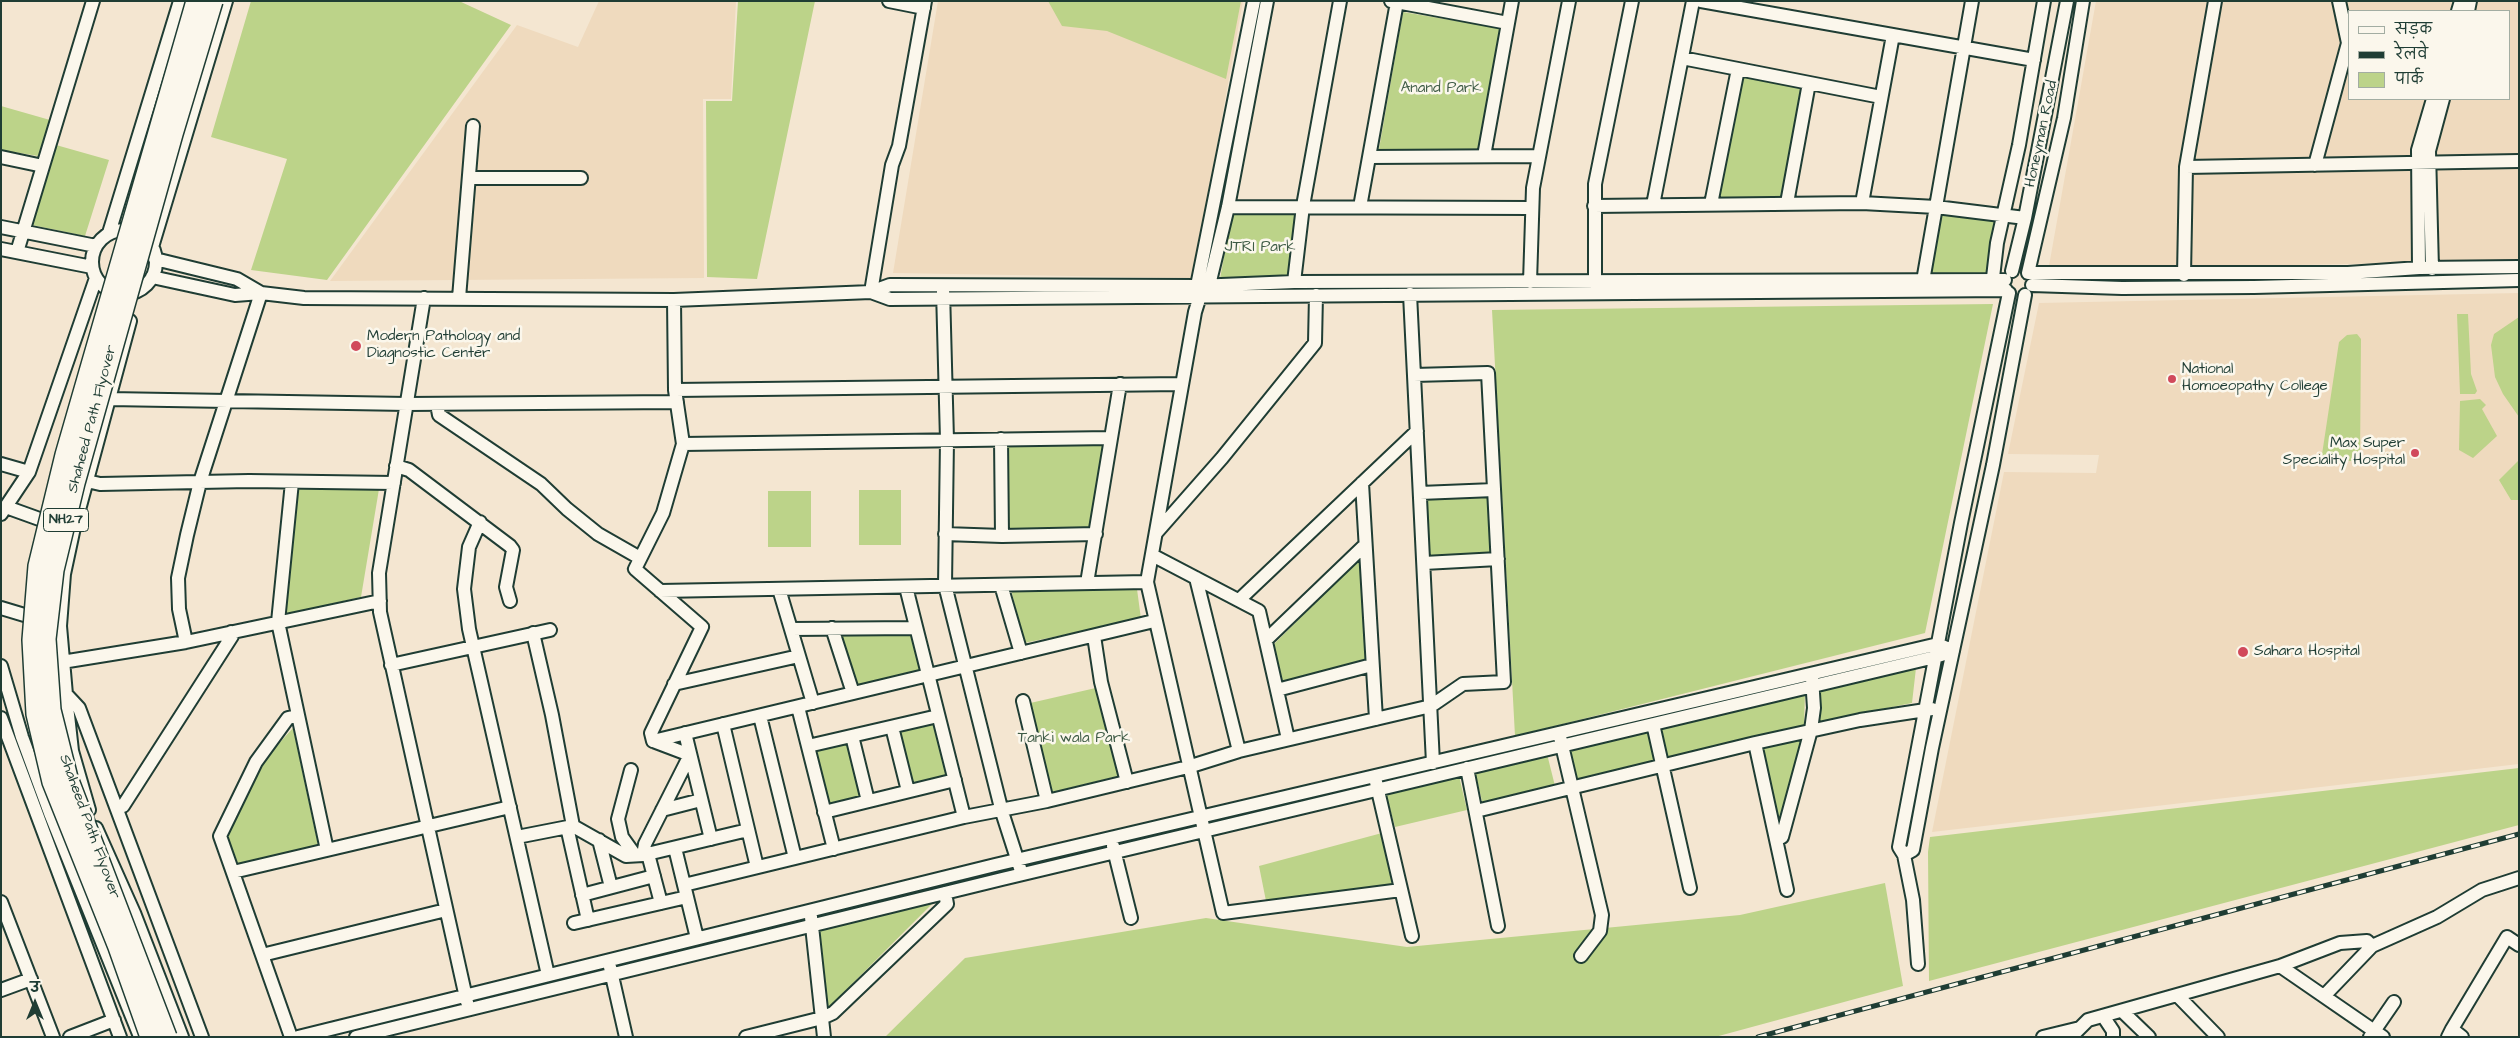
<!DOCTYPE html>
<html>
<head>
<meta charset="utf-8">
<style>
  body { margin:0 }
  #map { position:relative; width:2520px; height:1038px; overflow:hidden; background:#f4e6d1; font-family:"Architects Daughter","Playpen Sans Deva",sans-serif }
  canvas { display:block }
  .frame { position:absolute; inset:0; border:2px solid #1f3d34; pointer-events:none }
  .legend { position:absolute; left:2348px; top:10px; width:162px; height:90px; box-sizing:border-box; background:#fbf7ec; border:1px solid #a3ada2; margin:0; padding:6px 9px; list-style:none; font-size:15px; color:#1f3d34 }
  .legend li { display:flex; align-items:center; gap:10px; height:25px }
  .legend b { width:25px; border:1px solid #a3ada2 }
  .north { position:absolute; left:10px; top:978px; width:50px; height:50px; -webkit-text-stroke:4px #fbf7ec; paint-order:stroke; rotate:0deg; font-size:14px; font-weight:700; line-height:20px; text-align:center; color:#1f3d34 }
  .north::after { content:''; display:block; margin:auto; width:18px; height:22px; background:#1f3d34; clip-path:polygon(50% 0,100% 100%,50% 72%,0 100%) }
</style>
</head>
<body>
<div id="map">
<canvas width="2520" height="1038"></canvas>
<div class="frame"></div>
<ul class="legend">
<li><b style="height:6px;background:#fbf7ec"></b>सड़क</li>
<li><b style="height:6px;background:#1f3d34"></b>रेलवे</li>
<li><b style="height:14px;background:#bcd389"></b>पार्क</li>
</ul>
<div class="north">उ</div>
</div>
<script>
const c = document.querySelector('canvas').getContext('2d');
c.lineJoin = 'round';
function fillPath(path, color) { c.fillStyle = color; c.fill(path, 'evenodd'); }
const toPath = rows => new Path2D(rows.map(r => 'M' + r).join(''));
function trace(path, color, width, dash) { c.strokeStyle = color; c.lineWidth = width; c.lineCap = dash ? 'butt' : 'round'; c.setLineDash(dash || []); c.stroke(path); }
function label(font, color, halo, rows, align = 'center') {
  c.font = font + ' "Architects Daughter",sans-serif'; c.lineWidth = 5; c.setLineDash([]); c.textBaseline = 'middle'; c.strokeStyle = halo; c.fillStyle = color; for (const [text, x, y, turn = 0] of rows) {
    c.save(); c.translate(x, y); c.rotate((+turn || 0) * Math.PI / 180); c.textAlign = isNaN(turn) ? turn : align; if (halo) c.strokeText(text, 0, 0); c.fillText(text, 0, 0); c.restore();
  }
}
const built = toPath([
  [599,1,736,1,731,99,703,99,704,278,330,281,517,25,578,47],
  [938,1,1243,1,1193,278,893,273],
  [2096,1,2519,1,2519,261,2178,267,2049,266],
  [2349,11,2509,11,2509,99,2349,99],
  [2519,293,2519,764,1932,832,2004,472,2096,473,2099,455,2008,454,2039,303]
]);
const green = toPath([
  [251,1,459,1,511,25,327,280,251,270,287,159,211,137],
  [738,1,815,1,757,279,707,277,706,101,732,101],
  [1048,1,1241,1,1226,79,1107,31,1062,26],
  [1403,12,1504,29,1482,149,1379,149],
  [1743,76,1803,88,1781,197,1718,197],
  [1,106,50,120,38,156,1,150],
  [56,145,109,160,85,236,32,225],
  [1299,209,1289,285,1219,284,1232,213],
  [1940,211,2000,219,1987,277,1929,278],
  [1993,304,1925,633,1515,736,1492,310],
  [2457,314,2468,314,2471,374,2477,391,2475,394,2460,394],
  [2519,317,2519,417,2503,394,2495,377,2491,345,2494,334],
  [2357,334,2361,339,2360,461,2321,461,2339,342,2347,335],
  [2480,399,2486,405,2482,409,2497,436,2473,458,2459,450,2460,401],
  [1104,444,1090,528,1006,529,1004,447],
  [2519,460,2519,500,2511,500,2499,480],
  [298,489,379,489,361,597,283,615],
  [859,490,901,490,901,545,859,545],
  [768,491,811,491,811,547,768,547],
  [1488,495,1491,555,1430,558,1427,498],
  [1361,558,1368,660,1283,684,1274,644],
  [1011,589,1137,589,1141,619,1024,643],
  [912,633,922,672,857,685,841,634],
  [1916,668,1912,703,1818,722,1818,690],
  [1100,687,1122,775,1049,793,1026,704],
  [1805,694,1804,725,1668,758,1659,727],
  [936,719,950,777,911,787,897,728],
  [293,728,318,845,237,865,227,833,263,761],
  [1650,730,1657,761,1564,783,1557,752],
  [1802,736,1779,824,1762,747],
  [850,739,864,798,828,806,814,748],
  [1547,754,1555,786,1483,805,1475,772],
  [2519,768,2519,825,1929,981,1928,852,1930,837],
  [1459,776,1467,810,1395,827,1386,794],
  [1382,833,1392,884,1266,901,1259,866],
  [1885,883,1903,986,1715,1037,885,1037,965,958,1206,918,1407,947,1740,915],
  [934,902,828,1008,820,930]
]);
const minor = toPath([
  [889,1,924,8],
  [1267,1,1228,207,1209,285,1200,296,1195,312,1147,582,1223,913,1401,890],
  [1391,1,1508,23],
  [1701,1,2034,60],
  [2083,1,2064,118,2028,273,2348,273,2419,268,2519,267],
  [2458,11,2461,1],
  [2468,11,2470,1],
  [1682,58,1881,97],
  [1484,156,1512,1],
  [1,157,43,166],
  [1369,157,1539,156],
  [2315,165,2348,43,2339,1],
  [2186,167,2519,161],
  [469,178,581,178],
  [1787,203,1809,83],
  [1862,203,1893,35],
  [1711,204,1738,69],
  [1653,205,1693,1],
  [1594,206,1862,203,1936,207,2025,218],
  [1228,207,1532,208],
  [1360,207,1397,2],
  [1,227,96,246],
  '92 262a32 32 0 1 1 64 0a32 32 0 1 1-64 0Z',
  [109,233,180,1],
  [152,247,226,1],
  [1,249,92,267],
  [17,252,93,1],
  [155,259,237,279,261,293],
  [2419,268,2418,150,2433,99],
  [2432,269,2429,151,2443,99],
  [2012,271,2025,218,2067,1],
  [2184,275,2186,167,2215,1],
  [152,277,235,295,261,293,304,298,674,300,871,292,890,285,1197,286,1294,282,2005,280],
  [1923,281,1972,1],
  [1294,282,1303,206,1340,1],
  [1530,282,1533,188,1569,1],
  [1595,283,1595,184,1632,1],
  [2032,285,2122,288,2254,287,2519,280],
  [1992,286,1997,243,2019,145,2044,1],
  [943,290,947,440,945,585,1002,812,1020,868],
  [871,292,890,299,2006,290],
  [871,292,892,165,899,146,925,1],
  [1199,293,1197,286,1254,1],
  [1410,294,1433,763],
  [424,298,379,573,380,612,467,1002],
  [459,298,473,126],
  [675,390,1182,384],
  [109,399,407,404,677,402],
  [437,404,439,415,541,484,567,509,598,534,640,558],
  [1001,439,1002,536],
  [683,444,1111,438],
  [1,464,29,472],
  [396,466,409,470,510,546,513,550,506,587,510,601],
  [87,481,100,484,249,481,394,483],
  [292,482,278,622,327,850],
  [1362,483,1376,719],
  [1420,493,1494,490],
  [6,507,56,525],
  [1,514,29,472,96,278],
  [480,522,469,547,464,589,469,629,548,975],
  [1156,533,1222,458,1315,343,1316,295],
  [945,534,1002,536,1096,534],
  [1152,555,1259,611,1288,739],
  [1424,563,1498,559],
  [1196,578,1239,751],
  [1087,583,1120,384],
  [1001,585,1021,653],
  [906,587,964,817],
  [779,589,813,703],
  [660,591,1147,582],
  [1239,600,1417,431],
  [1,608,41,620],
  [832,628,853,693],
  [791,629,916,628],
  [533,633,552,715,573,826],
  [1094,636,1101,682,1127,782],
  [1266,640,1365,545],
  [186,642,179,609,178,578,187,535,200,482,261,293],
  [62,662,186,642,380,601],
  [391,665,550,630],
  [1,666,22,737,50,813,139,1034],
  [674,684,799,656],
  [1277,690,1372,665],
  [65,693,79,708,202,1037],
  [1023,701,1047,801],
  [798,707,834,849],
  [760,716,795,858],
  [1,718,120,1037],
  [723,724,757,867],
  [1653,724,1690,888],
  [892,727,908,791],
  [685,733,711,839],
  [852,736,868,801],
  [1560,737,1602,915,1600,931,1581,956],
  [653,741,1154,621],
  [653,741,651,733,702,627,635,569,663,513,683,444,675,390,674,300],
  [1755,743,1787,890],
  [808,746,938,716],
  [1467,768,1498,926],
  [631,770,618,819,622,837,635,855],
  [1376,782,1412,936],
  [118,808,123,806,232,636,231,632],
  [89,810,72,751,67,706,60,626,64,574,73,532,130,321],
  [662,810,701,800],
  [1476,811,1755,743,1860,720,1932,709],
  [824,812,955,780],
  [567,827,588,920],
  [96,828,134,913,182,1037],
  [517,837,573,826,626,856,643,855,748,830],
  [1776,839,1782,837,1811,730,1814,708,1812,678],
  [599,840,611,887],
  [1113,846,1131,918],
  [675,848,697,938],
  [648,854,661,903],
  [643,855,645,844,690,755,653,741],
  [1904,855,1913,850,1932,748,1993,465,2025,295],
  [233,872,510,807],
  [684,885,964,817,1047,801,1188,767,1239,751,1431,706,1463,684,1504,682,1488,373,1414,375],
  [582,895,654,876],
  [1,902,53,1037],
  [811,917,824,1037],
  [574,923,687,897],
  [262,955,446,910],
  [1918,964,1913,900,1904,855,1899,847,1961,523,2009,293],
  [2280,966,2340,943,2367,941,2372,946],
  [610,967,626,1037],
  [1,990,31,979],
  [2177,995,2218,1037],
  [2324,996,2372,946,2437,917,2482,890,2519,878],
  [2122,1011,2149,1037],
  [2103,1016,2113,1031,2113,1037],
  [2452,1029,2507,937,2519,945],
  [70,1037,114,1020],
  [291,1037,220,836,256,762,288,718,297,716],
  [298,1037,995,865,1938,644,1953,651],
  [356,1037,1002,879,1935,657,1953,651],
  [746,1037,822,1018,833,1013,947,904,945,893],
  [2043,1037,2080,1028],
  [2071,1037,2088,1020,2280,966,2383,1037],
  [2370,1037,2394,1002],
  [2448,1037,2452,1029,2462,1037]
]);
const rail = toPath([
  [1758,1037,2519,834]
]);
const highwayBridge = toPath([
  [150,1037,118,947,52,782,36,714,32,640,38,566,65,455,196,1],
  [167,1037,68,778,51,710,46,639,54,570,75,483,173,134,213,1]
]);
const markers = [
  [356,346,6,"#d1495b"],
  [2172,379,5,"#d1495b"],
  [2415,453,5,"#d1495b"],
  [2243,652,6,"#d1495b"]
];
const shields = [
  [66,520,45]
];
const shieldNames = [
  ["NH27",66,520]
];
const parkNames = [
  ["Anand Park",1441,89],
  ["JTRI Park",1260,248],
  ["Tanki wala Park",1074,739]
];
const streetNames = [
  ["Honeyman Road",2042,134,-78],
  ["Shaheed Path Flyover",93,419,-75],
  ["Shaheed Path Flyover",89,827,70]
];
const poiNames = [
  ["Modern Pathology and",367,337],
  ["Diagnostic Center",367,354],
  ["National",2182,370],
  ["Homoeopathy College",2182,387],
  ["Max Super",2405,444,"right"],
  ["Speciality Hospital",2405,461,"right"],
  ["Sahara Hospital",2254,652]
];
fillPath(built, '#efdabe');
fillPath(green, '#bcd389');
trace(minor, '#1f3d34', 16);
trace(minor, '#fbf7ec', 12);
trace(rail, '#1f3d34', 5);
trace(rail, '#fbf7ec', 3, [9]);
trace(highwayBridge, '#1f3d34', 22, []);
trace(highwayBridge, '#fbf7ec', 19);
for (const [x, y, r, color] of markers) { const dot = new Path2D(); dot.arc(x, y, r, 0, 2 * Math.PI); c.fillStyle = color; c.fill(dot); trace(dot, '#fbf7ec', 2); }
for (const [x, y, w] of shields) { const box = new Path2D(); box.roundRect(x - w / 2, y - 11.5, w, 23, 4); c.fillStyle = '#fbf7ec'; c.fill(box); trace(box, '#1f3d34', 1); }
label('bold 14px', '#1f3d34', null, shieldNames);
label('15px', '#3e5b45', '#fbf7ec', parkNames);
label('15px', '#1f3d34', '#fbf7ec', streetNames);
label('15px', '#1f3d34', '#fbf7ec', poiNames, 'left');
</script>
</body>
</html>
